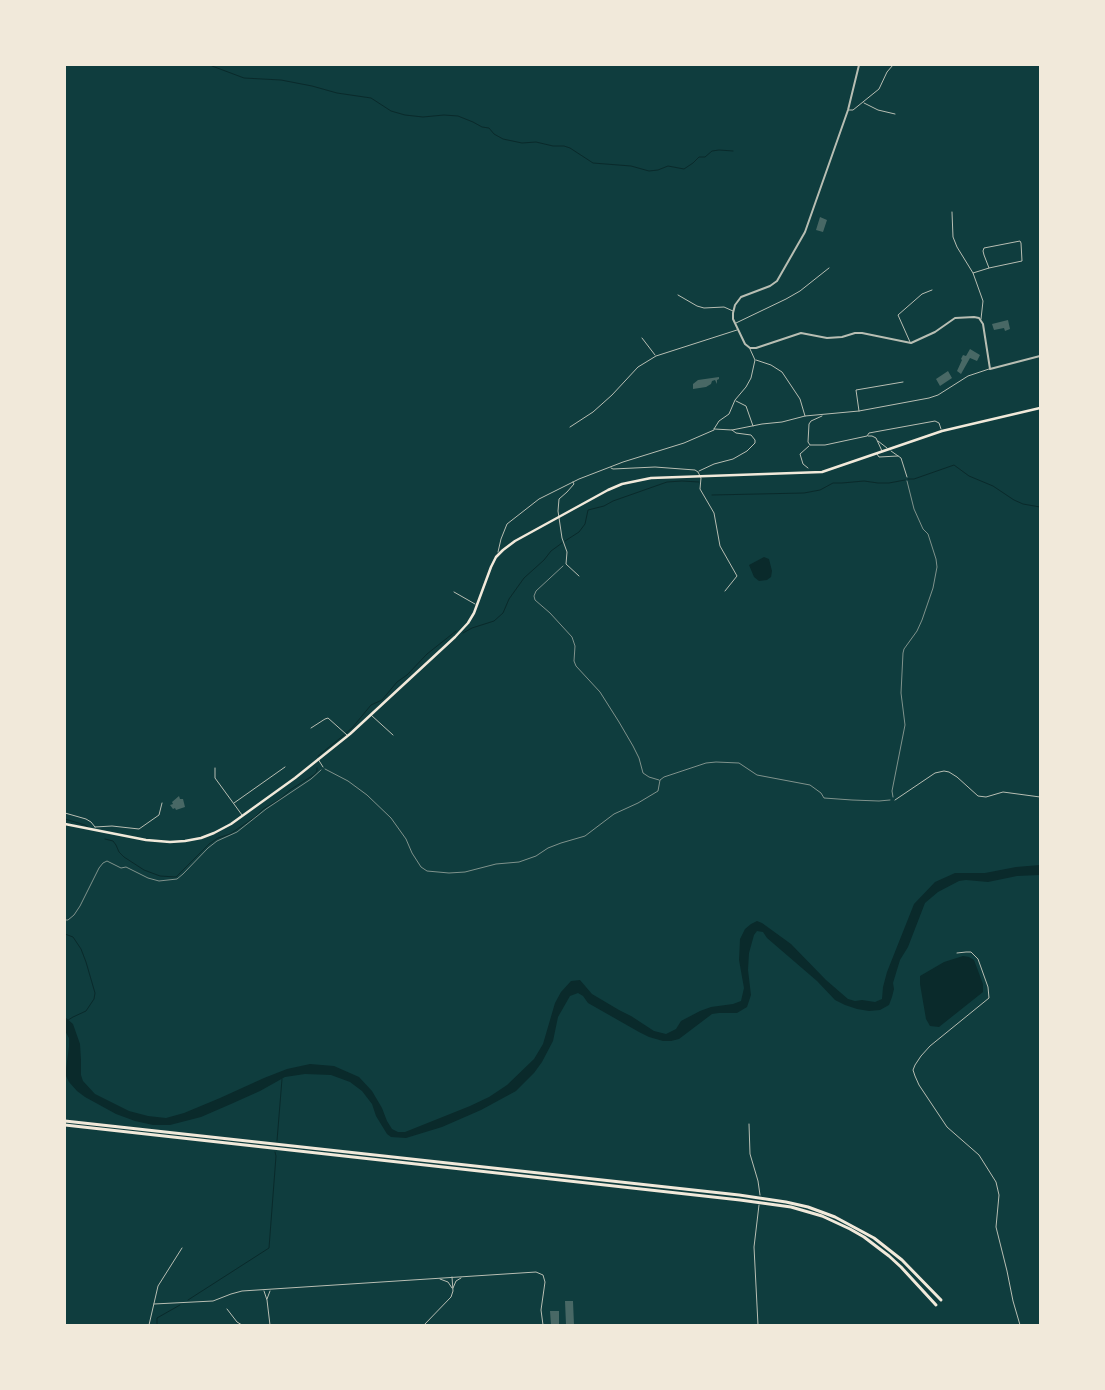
<!DOCTYPE html>
<html>
<head>
<meta charset="utf-8">
<style>
  body { margin:0 }
  #map { position:relative; width:1105px; height:1390px; overflow:hidden; background:#0f3d3e; font-family:Spectral,serif }
  canvas { display:block }
  .frame { position:absolute; inset:0; border:66px solid #f1e9da; pointer-events:none }
</style>
</head>
<body>
<div id="map">
<canvas width="1105" height="1390"></canvas>
<div class="frame"></div>
</div>
<script>
const c = document.querySelector('canvas').getContext('2d');
c.lineJoin = 'round';
function fillPath(path, color) { c.fillStyle = color; c.fill(path, 'evenodd'); }
const toPath = rows => new Path2D(rows.map(r => 'M' + r).join(''));
function trace(path, color, width, dash) { c.strokeStyle = color; c.lineWidth = width; c.lineCap = dash ? 'butt' : 'round'; c.setLineDash(dash || []); c.stroke(path); }
const water = toPath([
  [764,557,769,559,772,571,771,577,767,580,759,581,754,577,749,565],
  [1040,865,1040,875,1017,876,988,882,966,880,959,881,938,892,925,903,908,947,900,960,893,983,894,989,892,997,889,1005,880,1010,869,1011,857,1009,845,1005,835,1000,817,981,767,938,763,932,757,931,754,935,749,953,748,970,751,995,747,1007,737,1013,719,1013,712,1014,679,1039,671,1041,663,1041,649,1037,639,1032,588,1003,583,996,578,993,570,996,558,1017,553,1041,542,1062,534,1073,516,1091,481,1110,442,1127,406,1138,391,1137,387,1134,376,1116,372,1104,362,1091,350,1082,331,1075,305,1074,285,1077,260,1091,231,1104,201,1117,170,1125,153,1125,135,1121,116,1114,85,1097,77,1091,69,1082,66,1076,66,1069,69,1047,69,1038,65,1031,65,1017,73,1024,80,1044,81,1060,81,1075,83,1081,95,1094,129,1111,148,1116,166,1118,184,1113,220,1098,264,1078,287,1069,310,1064,334,1066,359,1077,372,1091,382,1108,387,1121,392,1129,398,1132,405,1132,470,1106,489,1097,507,1085,534,1059,543,1044,555,1003,561,992,571,981,580,980,592,994,619,1010,631,1016,654,1031,666,1034,676,1029,681,1021,700,1011,711,1007,733,1004,741,1001,744,988,739,960,740,939,745,929,751,924,757,921,762,923,791,944,826,980,848,999,855,1001,862,1000,875,1002,882,999,883,987,887,972,914,904,935,882,955,873,985,873,1016,867],
  [963,956,969,957,974,960,983,984,983,992,939,1027,930,1026,926,1019,920,984,920,976,944,962]
]);
const stream = toPath([
  [212,66,244,78,281,80,312,86,337,93,371,98,391,111,405,115,423,117,444,115,458,116,473,122,482,127,489,128,494,134,503,139,522,143,536,142,553,146,564,146,570,148,593,163,631,166,649,171,658,170,668,166,684,169,693,163,699,157,705,157,712,151,719,150,733,151],
  [908,479,914,479,954,465,969,476,993,486,1014,500,1023,504,1040,507],
  [712,495,804,493,820,490,833,483,842,483,864,481,878,483,889,483,905,480],
  [565,541,579,532,585,524,588,510,604,506,613,501,667,482,682,481,699,482],
  [463,633,472,628,494,621,503,613,509,599,524,578,544,560,551,551,562,543],
  [346,733,352,728,371,705,382,700,397,682,407,675,427,654,456,631],
  [318,756,344,735],
  [65,819,85,825,89,828],
  [105,839,113,841,116,845,119,852,124,857,144,870,160,876,176,877,209,844,218,838,230,834,255,817,263,809,280,799,290,790,315,774,317,771,317,768],
  [65,934,73,937,81,949,86,962,95,993,94,999,86,1011,73,1017,65,1022],
  [277,1141,282,1079],
  [188,1300,269,1248,276,1156,275,1152],
  [157,1325,157,1318,180,1305]
]);
const building = toPath([
  [820,217,827,220,823,232,816,230],
  [1008,320,1010,329,1005,331,1004,328,994,330,992,324],
  [970,349,980,355,977,361,970,358,961,374,957,371,962,360,961,359,963,355,966,356],
  [948,371,952,378,940,386,936,379],
  [719,377,719,379,717,380,717,384,715,380,712,381,711,384,706,387,693,389,693,384,698,380],
  [179,796,180,799,183,799,185,807,176,810,175,808,173,809,170,805,173,804,172,802],
  [565,1301,573,1301,574,1325,566,1325],
  [550,1311,559,1311,559,1325,551,1325]
]);
const path = toPath([
  [563,566,536,591,534,596,535,600,550,613,572,637,575,646,574,661,576,666,600,692,619,722,633,746,639,758,643,773,649,777,659,780],
  [325,769,348,781,367,795,391,818,406,839,412,853,421,867,427,871,449,873,465,872,496,864,519,862,536,856,548,848,561,843,585,836,614,814,638,803,658,791,660,780,664,777,706,763,716,762,739,763,757,775,810,785,821,793,824,798,852,800,879,801,890,800],
  [893,797,892,791,905,725,901,693,903,653,904,649,917,631,922,620,933,588,937,567,936,559,928,534,923,529,914,509,907,481],
  [65,920,68,920,74,915,80,906,99,868,103,863,107,861,121,868,126,867,148,878,159,881,177,879,183,874,208,848,217,841,237,832,266,809,311,779,321,770]
]);
const minor = toPath([
  [864,103,878,110,895,114],
  [849,110,853,110,879,89,887,72,893,65],
  [952,212,953,237,957,247,973,273],
  [678,295,697,306,704,308,724,307,733,311],
  [981,319,983,301,973,273,989,268,984,255,983,251,984,248,1020,241,1021,243,1022,261,989,268],
  [736,323,786,299,800,291,829,268],
  [642,338,655,355],
  [910,342,898,315,922,294,932,290],
  [756,360,771,365,782,372,800,399,805,416],
  [736,401,746,406,753,426],
  [859,411,856,390,903,382],
  [822,416,811,421,809,424,808,442,810,445,825,445,867,436,869,433,935,421,939,423,941,429],
  [570,427,593,412,612,395,638,367,656,356,737,330],
  [714,429,732,430,762,424,782,422,805,416,859,411,929,398,938,395,968,376,989,369],
  [714,429,719,421,729,414,735,400,746,387,751,378,755,360,750,349],
  [868,436,872,436,876,438,882,451],
  [878,441,887,448],
  [891,451,901,458,907,477],
  [877,454,879,457,898,456],
  [611,468,613,469,655,467,695,470,698,472,701,478,700,489,714,513,720,546,737,576,725,591],
  [808,468,803,464,800,454,809,446],
  [699,471,714,464,733,459,747,451,755,443,755,440,751,435,736,433,732,430],
  [573,482,574,484,567,492,559,499,558,511,562,538,567,552,566,564,579,576],
  [498,552,501,539,507,524,539,499,579,479,623,462,684,443,714,430],
  [454,592,475,604],
  [371,715,393,735],
  [311,728,325,719,328,718,347,735],
  [318,759,323,767],
  [215,768,215,778,242,815],
  [895,800,935,773,944,771,949,772,957,777,978,796,986,797,1003,792,1040,797],
  [234,803,285,767],
  [65,813,86,819,91,822,95,827],
  [95,827,112,826,139,829,159,815,162,803],
  [957,953,966,952,971,952,978,959,988,987,989,998,930,1046,921,1056,915,1065,913,1070,915,1076,919,1085,947,1127,979,1155,996,1182,999,1195,996,1227,1007,1271,1013,1301,1020,1325],
  [749,1124,750,1154,758,1181,760,1195],
  [440,1279,448,1282,452,1288],
  [453,1288,456,1281,461,1278],
  [264,1291,267,1300,270,1325],
  [267,1299,270,1291],
  [154,1304,213,1301,231,1294,242,1291,536,1272,543,1275,545,1282,541,1310,543,1325],
  [227,1309,237,1322,242,1325],
  [149,1325,158,1286,182,1248],
  [424,1325,451,1297,453,1291,452,1277],
  [758,1325,754,1247,759,1205]
]);
const tertiary = toPath([
  [859,65,848,110,805,232,777,281,770,286,741,297,735,305,733,313,733,319,745,344,750,348,756,348,801,333,827,338,842,337,855,333,862,333,911,343,935,332,955,318,974,317,979,318,983,324,990,369,1040,356]
]);
const primary = toPath([
  [65,824,146,840,170,842,185,841,201,838,214,833,231,824,295,778,350,734,455,637,468,623,474,613,491,567,496,557,503,550,515,541,608,490,622,484,651,478,822,472,942,431,1040,408]
]);
const motorway = toPath([
  [65,1121,739,1195,786,1202,808,1207,835,1217,874,1238,902,1260,941,1300],
  [65,1125,740,1200,791,1207,822,1216,850,1229,864,1237,889,1256,901,1267,936,1305]
]);
fillPath(water, '#0a2a2b');
trace(stream, '#0a2a2b', 1);
fillPath(building, '#486865');
trace(path, '#f1e9da', 0.5);
trace(minor, '#b8beb3', 1);
trace(tertiary, '#b8beb3', 2);
trace(primary, '#f1e9da', 2.5);
trace(motorway, '#f1e9da', 3);
</script>
</body>
</html>
